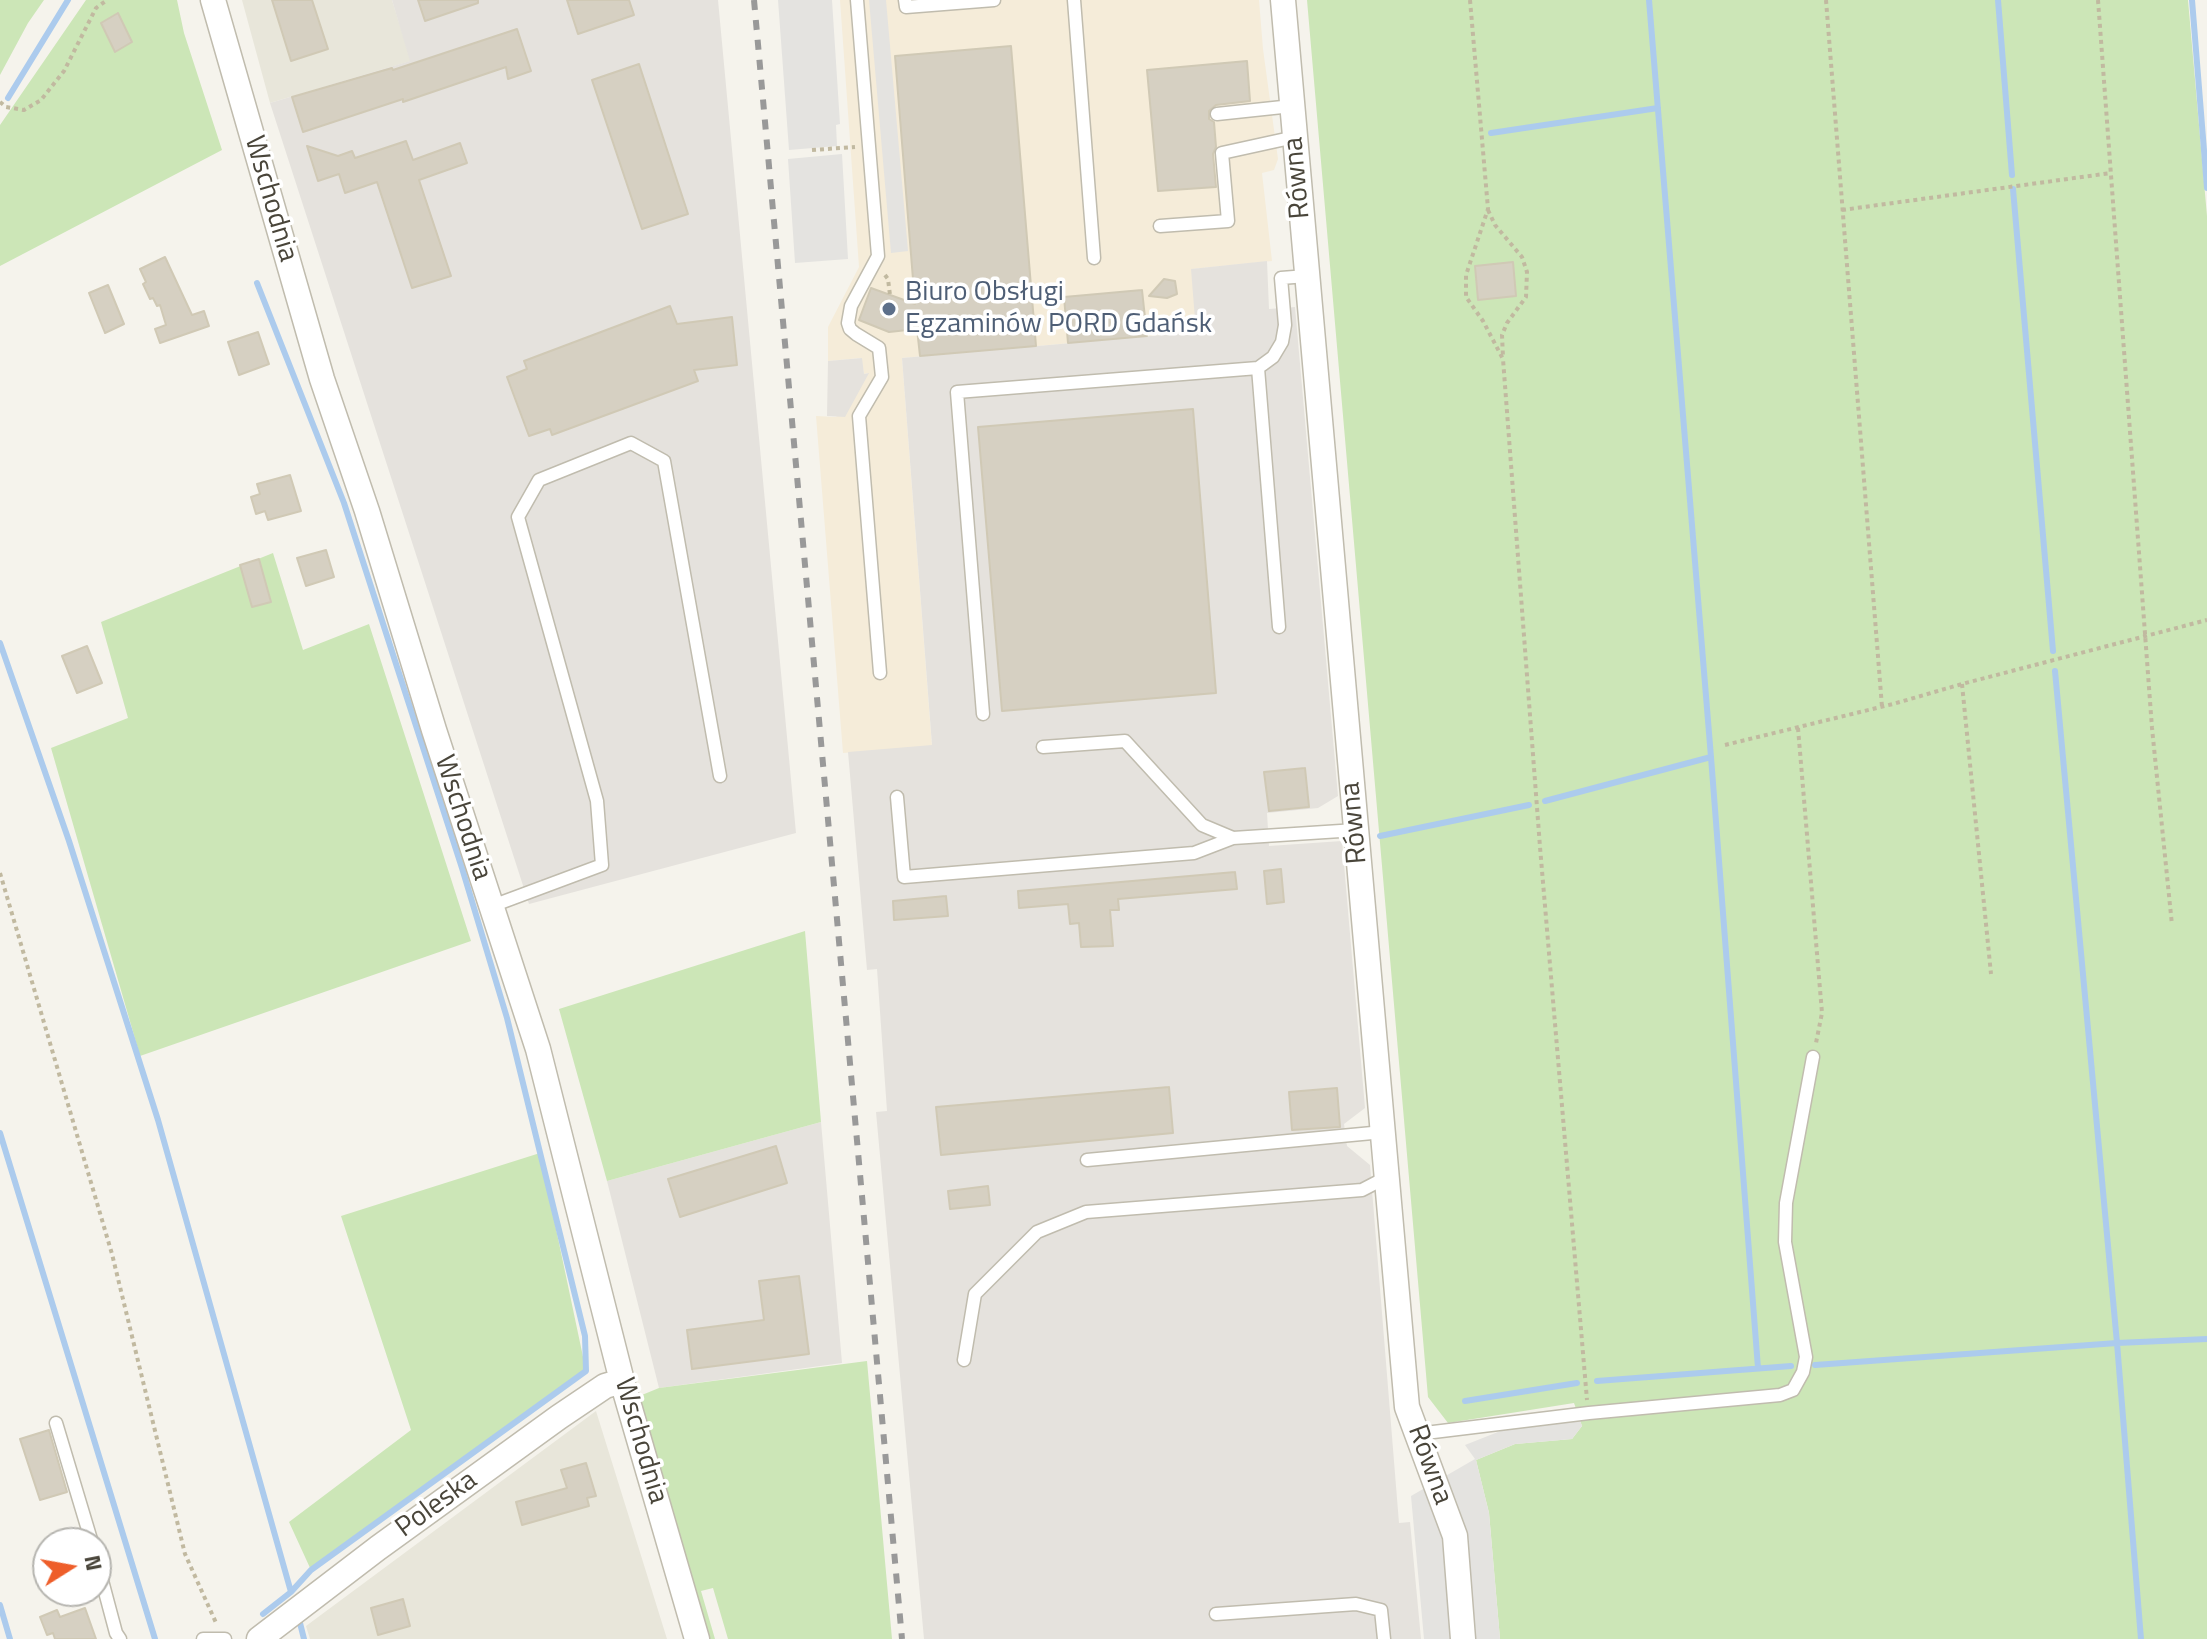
<!DOCTYPE html>
<html>
<head>
<meta charset="utf-8">
<style>
  body { margin:0 }
  #map { position:relative; width:2207px; height:1639px; overflow:hidden; background:#f5f3ec; font-family:"Titillium Web",sans-serif }
  canvas { display:block }
  .north { position:absolute; left:32px; top:1527px; width:80px; height:80px; box-sizing:border-box; background:#fff; border:2px solid #b6b5b0; border-radius:50%; rotate:79deg; font-size:22px; font-weight:700; line-height:32px; text-align:center; color:#49453a }
  .north::after { content:''; display:block; margin:auto; width:28px; height:36px; background:#ee5e2a; clip-path:polygon(50% 0,100% 100%,50% 72%,0 100%) }
</style>
</head>
<body>
<div id="map">
<canvas width="2207" height="1639"></canvas>
<div class="north">N</div>
</div>
<script>
const c = document.querySelector('canvas').getContext('2d');
c.lineJoin = 'round';
function fillPath(path, color) { c.fillStyle = color; c.fill(path, 'evenodd'); }
const toPath = rows => new Path2D(rows.map(r => 'M' + r).join(''));
function trace(path, color, width, dash) { c.strokeStyle = color; c.lineWidth = width; c.lineCap = dash ? 'butt' : 'round'; c.setLineDash(dash || []); c.stroke(path); }
function label(font, color, halo, rows, align = 'center') {
  c.font = font + ' "Titillium Web",sans-serif'; c.lineWidth = 7; c.setLineDash([]); c.textBaseline = 'middle'; c.strokeStyle = halo; c.fillStyle = color; for (const [text, x, y, turn = 0] of rows) {
    c.save(); c.translate(x, y); c.rotate((+turn || 0) * Math.PI / 180); c.textAlign = isNaN(turn) ? turn : align; if (halo) c.strokeText(text, 0, 0); c.fillText(text, 0, 0); c.restore();
  }
}
const residential = toPath([
  [242,0,392,0,411,61,270,103],
  [596,1411,667,1639,310,1639,306,1626]
]);
const commercial = toPath([
  [840,0,1259,0,1263,49,1278,159,1274,170,1262,173,1272,261,1192,269,1197,332,902,358,932,746,843,753,816,416,836,417,868,373,864,374,861,358,828,361,828,327,859,267]
]);
const industrial = toPath([
  [392,0,718,0,796,833,529,904,270,103,410,61],
  [1267,261,1269,309,1295,307,1338,796,1318,808,1267,813,1269,846,1342,841,1365,1108,1344,1124,1347,1146,1370,1165,1399,1523,1410,1522,1421,1639,924,1639,876,1112,887,1111,877,969,867,970,848,752,932,745,902,358,1196,332,1191,269],
  [862,358,864,374,869,373,845,417,827,416,828,361],
  [821,1122,842,1363,659,1388,607,1181]
]);
const green = toPath([
  [0,0,44,0,28,23,0,75],
  [86,0,177,0,184,33,222,150,0,266,0,125],
  [1307,0,2188,0,2207,216,2207,1639,1500,1639,1489,1513,1476,1460,1515,1444,1572,1439,1582,1426,1574,1403,1448,1423,1428,1397],
  [273,553,303,650,369,624,471,941,140,1056,51,748,128,718,101,622],
  [805,931,821,1122,607,1181,559,1009],
  [540,1153,586,1371,311,1570,289,1522,411,1430,341,1216],
  [867,1361,892,1639,728,1639,713,1588,701,1591,715,1639,706,1639,637,1397,659,1388]
]);
const parking = toPath([
  [778,0,832,0,840,124,836,125,837,146,789,150],
  [869,0,886,0,908,251,891,253],
  [842,154,848,259,795,263,788,159],
  [1580,1420,1582,1426,1572,1439,1515,1444,1476,1460,1489,1513,1500,1639,1424,1639,1411,1496,1475,1459,1465,1445,1503,1430]
]);
const stream = toPath([
  [1649,0,1711,757,1758,1368],
  [1998,0,2012,175],
  [2192,0,2207,188],
  [8,98,68,0],
  [1491,133,1658,108],
  [2013,189,2053,651],
  [257,283,344,503,462,868,507,1018,585,1336,586,1371,311,1570,291,1592,263,1614],
  [0,643,69,841,158,1120,291,1592],
  [2055,671,2117,1343,2141,1639],
  [1545,801,1711,757],
  [1380,836,1529,805],
  [0,1133,155,1639],
  [1815,1365,2117,1343,2207,1339],
  [1597,1381,1791,1366],
  [1465,1401,1577,1383],
  [0,1605,10,1639],
  [299,1619,304,1639]
]);
const building = toPath([
  [272,0,312,0,328,49,291,61,272,0],
  [418,0,478,0,478,3,425,21,418,0],
  [567,0,629,0,634,15,578,34,567,0],
  [118,13,132,42,115,52,101,23,118,13],
  [517,29,531,71,508,79,506,67,403,102,403,99,303,132,292,97,392,68,393,70,517,29],
  [1011,46,1036,346,920,356,917,329,889,332,859,320,871,288,915,304,895,56,1011,46],
  [1247,61,1250,101,1216,105,1209,111,1209,119,1214,122,1216,147,1213,154,1216,187,1158,191,1147,70,1247,61],
  [639,64,688,214,642,229,592,80,639,64],
  [406,141,413,160,460,143,467,163,419,180,451,276,412,288,377,182,345,193,339,174,318,181,307,146,338,156,352,151,355,158,406,141],
  [165,257,192,315,204,311,209,326,160,343,155,329,166,325,160,305,157,306,153,298,150,299,143,284,146,282,140,269,165,257],
  [1513,262,1516,296,1478,300,1475,266,1513,262],
  [1164,279,1175,281,1177,294,1167,298,1149,296,1164,279],
  [108,285,124,324,105,333,89,293,108,285],
  [1142,290,1147,336,1068,343,1064,297,1142,290],
  [670,306,677,324,732,317,737,365,694,370,698,381,552,435,550,429,529,436,507,377,527,369,524,361,670,306],
  [258,332,269,364,239,375,228,342,258,332],
  [1193,409,1216,693,1002,711,978,427,1193,409],
  [290,475,301,511,268,520,265,511,256,514,251,497,260,494,257,484,290,475],
  [326,550,334,577,306,586,297,558,326,550],
  [259,559,271,602,252,607,240,565,259,559],
  [87,646,102,683,77,693,62,656,87,646],
  [1305,768,1309,807,1269,811,1264,772,1305,768],
  [1281,869,1284,902,1267,904,1264,871,1281,869],
  [1235,872,1237,889,1118,899,1119,910,1110,910,1113,946,1081,947,1079,923,1070,924,1068,904,1019,908,1018,891,1235,872],
  [946,896,948,916,894,920,893,901,946,896],
  [1169,1087,1173,1133,941,1155,936,1107,1169,1087],
  [1337,1088,1340,1127,1292,1130,1289,1092,1337,1088],
  [776,1146,787,1183,680,1217,668,1179,776,1146],
  [988,1186,990,1205,950,1209,948,1191,988,1186],
  [799,1276,809,1354,692,1369,687,1330,764,1320,759,1281,799,1276],
  [49,1430,67,1492,40,1500,20,1439,49,1430],
  [586,1463,596,1496,587,1498,589,1506,522,1525,516,1502,567,1488,561,1470,586,1463],
  [403,1599,410,1626,378,1635,371,1608,403,1599],
  [85,1608,96,1639,55,1639,53,1633,47,1635,40,1617,57,1610,60,1617,85,1608]
]);
const path = toPath([
  [1470,0,1488,209,1466,275,1466,297,1483,321,1503,359,1540,847,1587,1400],
  [1826,0,1882,707],
  [2098,0,2152,728,2172,925],
  [0,102,6,107,24,110,41,100,64,71,96,8,107,0],
  [812,150,855,147],
  [1488,210,1495,225,1522,257,1527,272,1526,297,1507,323,1502,335,1503,357],
  [1842,210,2111,173],
  [885,275,888,279,890,295],
  [1962,684,1991,974],
  [1798,728,1822,1013,1816,1043],
  [1725,745,1893,704,1962,684,2207,620],
  [0,873,112,1254,185,1554,217,1625]
]);
const service = toPath([
  [857,0,878,256,851,306,848,323,850,329,856,334,879,348,882,377,859,416,880,673],
  [905,0,906,7,994,0],
  [1074,0,1094,258],
  [1217,114,1292,106],
  [1160,226,1228,221,1222,153,1295,137],
  [1258,368,1279,627],
  [983,714,957,392,1258,368,1273,357,1282,342,1285,325,1281,278,1307,276],
  [1043,747,1125,741,1202,825,1233,838],
  [897,797,904,877,1194,853,1233,838,1356,830],
  [492,906,602,865,597,801,518,517,539,480,631,443,664,461,720,776],
  [1087,1160,1383,1132],
  [964,1360,975,1294,1037,1232,1086,1212,1362,1190,1387,1177],
  [56,1423,92,1543],
  [1417,1434,1589,1413,1780,1395,1793,1390,1803,1372,1806,1357,1785,1242,1786,1203,1813,1057],
  [96,1558,116,1633,120,1639],
  [1216,1614,1356,1604,1381,1610,1384,1639],
  [203,1639,225,1639]
]);
const minor = toPath([
  [213,0,322,379,367,511,434,730,538,1049,622,1381,697,1639],
  [1283,0,1407,1407,1455,1536,1463,1639],
  [259,1639,378,1548,559,1417,605,1386,622,1381]
]);
const rail = toPath([
  [754,0,902,1639]
]);
const markers = [
  [889,309,8,"#5c6f8a"]
];
const streetNames = [
  ["Równa",1298,178,-95],
  ["Wschodnia",270,199,74],
  ["Wschodnia",462,818,72],
  ["Równa",1355,823,-95],
  ["Wschodnia",640,1441,74],
  ["Równa",1429,1465,70],
  ["Poleska",437,1505,-36]
];
const serviceNames = [
  ["Biuro Obsługi",905,293],
  ["Egzaminów PORD Gdańsk",905,325]
];
fillPath(residential, '#e8e6da');
fillPath(commercial, '#f5ecd9');
fillPath(industrial, '#e5e2dd');
fillPath(green, '#cce6b7');
fillPath(parking, '#e4e3e0');
trace(stream, '#accbed', 6);
fillPath(building, '#d6d0c2');
trace(building, '#d0c9b5', 2);
trace(service, '#c0bcae', 15);
trace(minor, '#c0bcae', 27);
trace(path, '#c1b9a0', 4, [4, 4]);
trace(service, '#fff', 12);
trace(minor, '#fff', 24);
trace(rail, '#999', 6, [10, 10]);
for (const [x, y, r, color] of markers) { const dot = new Path2D(); dot.arc(x, y, r, 0, 2 * Math.PI); c.fillStyle = color; c.fill(dot); trace(dot, '#fff', 3); }
label('28px', '#49453a', '#fff', streetNames);
label('28px', '#4e5e75', '#fff', serviceNames, 'left');
</script>
</body>
</html>
